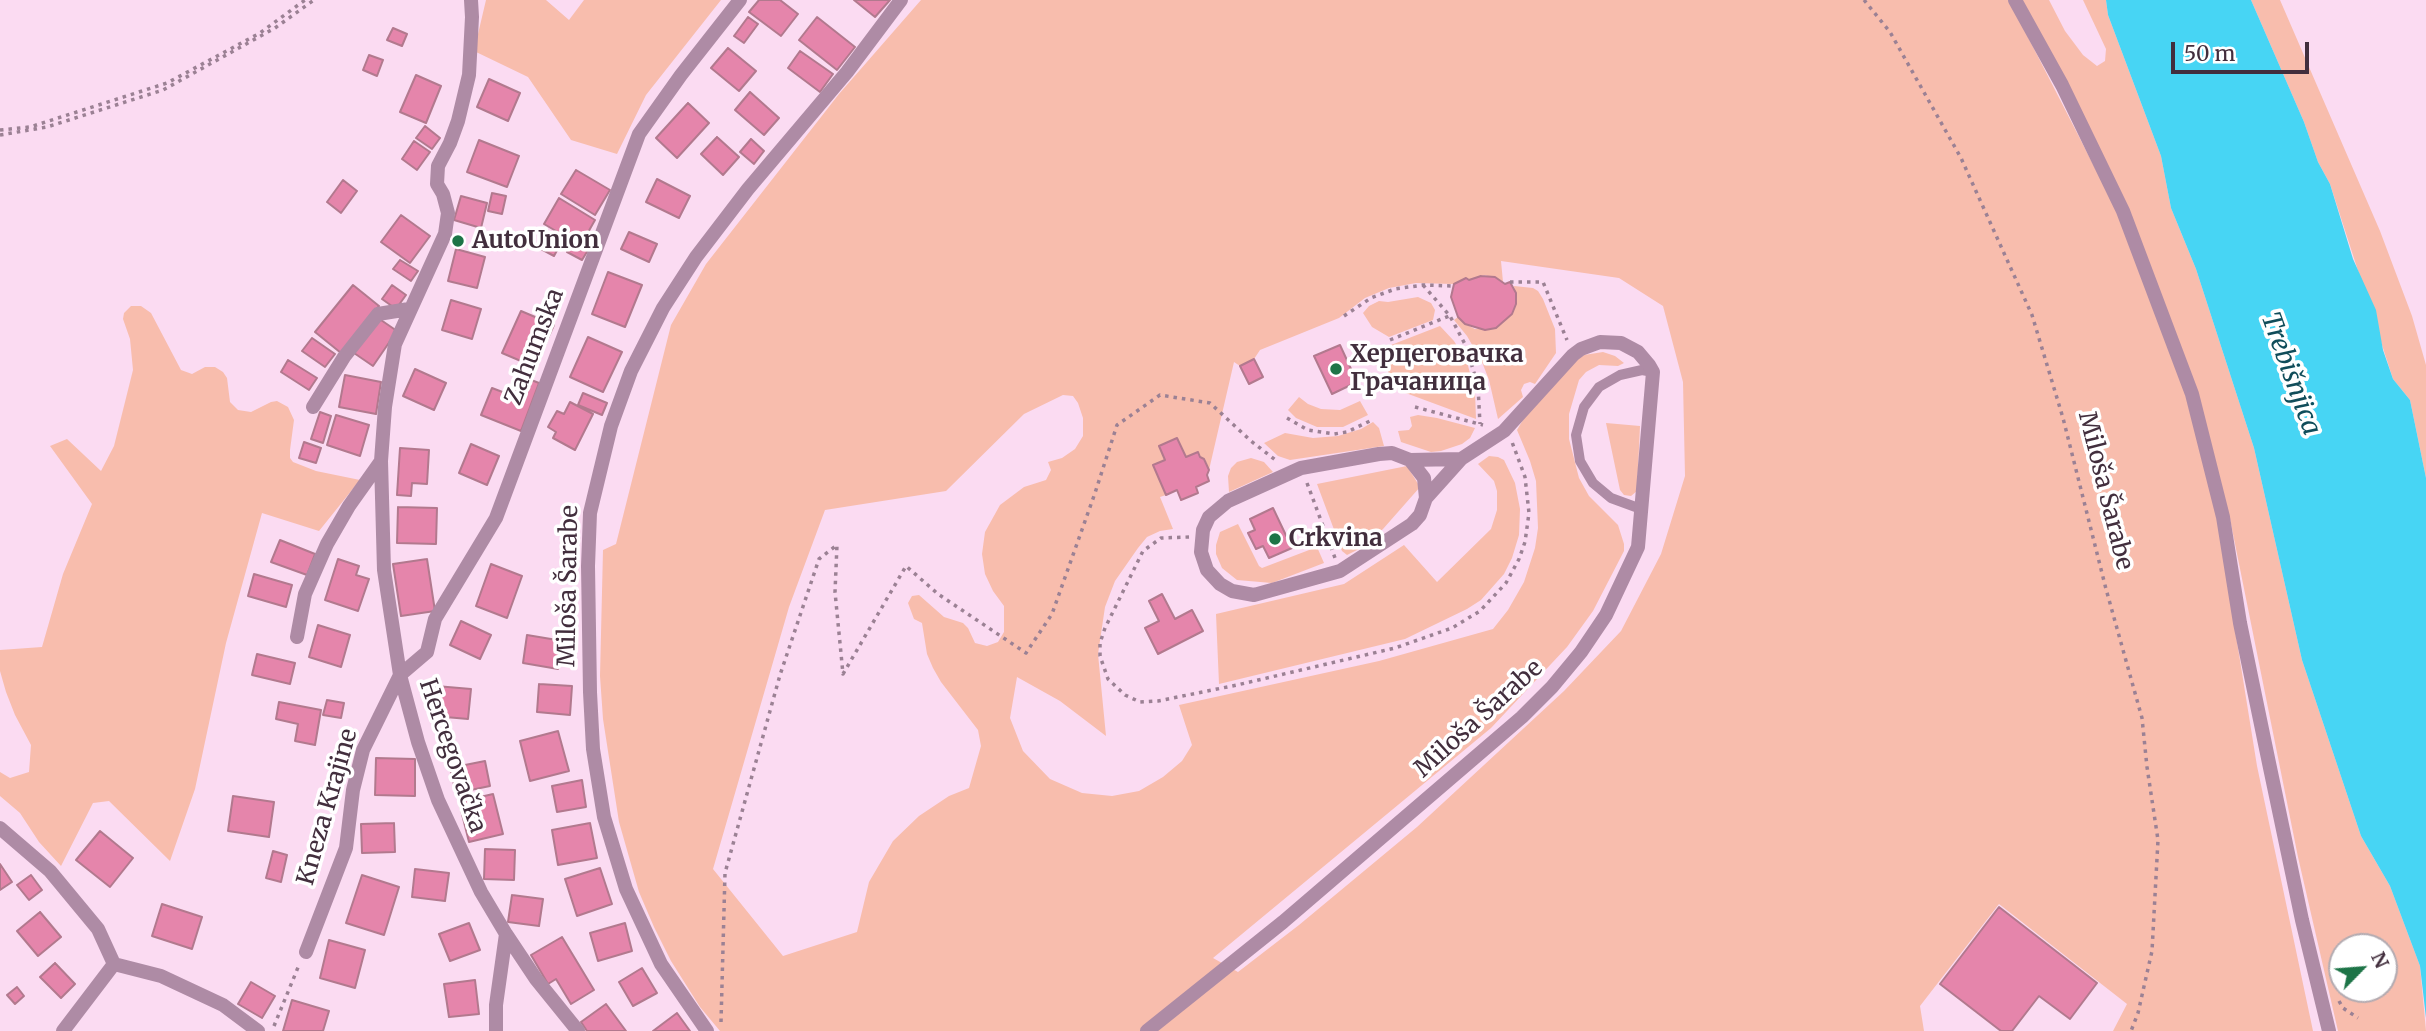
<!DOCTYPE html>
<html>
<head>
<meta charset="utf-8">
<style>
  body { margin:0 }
  #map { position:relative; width:2426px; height:1031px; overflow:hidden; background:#fbdbf2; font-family:Merriweather,serif }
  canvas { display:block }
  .north { position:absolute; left:2328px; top:933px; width:70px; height:70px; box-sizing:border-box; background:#fff; border:2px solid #b3abb1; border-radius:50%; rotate:65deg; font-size:19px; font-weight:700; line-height:28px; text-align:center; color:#422e3d }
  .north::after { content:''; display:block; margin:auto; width:24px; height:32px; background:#1d7447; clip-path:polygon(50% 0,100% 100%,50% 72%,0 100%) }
  .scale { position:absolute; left:2171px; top:42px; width:138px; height:32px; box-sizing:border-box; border:4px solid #422e3d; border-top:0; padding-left:9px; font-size:21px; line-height:24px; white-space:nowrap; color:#422e3d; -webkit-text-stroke:5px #fff; paint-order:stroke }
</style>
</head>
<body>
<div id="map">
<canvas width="2426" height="1031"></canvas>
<div class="north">N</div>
<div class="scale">50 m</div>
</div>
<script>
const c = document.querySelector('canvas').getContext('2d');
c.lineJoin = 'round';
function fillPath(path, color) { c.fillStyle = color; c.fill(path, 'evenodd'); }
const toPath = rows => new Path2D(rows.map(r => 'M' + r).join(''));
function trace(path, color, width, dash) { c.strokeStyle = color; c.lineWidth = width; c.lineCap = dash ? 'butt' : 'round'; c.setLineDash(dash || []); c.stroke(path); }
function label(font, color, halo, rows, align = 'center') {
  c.font = font + ' Merriweather,serif'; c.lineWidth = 7; c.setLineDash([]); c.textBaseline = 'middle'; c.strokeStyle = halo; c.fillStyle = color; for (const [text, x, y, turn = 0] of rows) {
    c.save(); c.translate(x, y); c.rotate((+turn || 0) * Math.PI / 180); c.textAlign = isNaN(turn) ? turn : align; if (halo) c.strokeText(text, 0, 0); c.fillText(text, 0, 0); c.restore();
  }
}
const green = toPath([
  [486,0,546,0,569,20,584,0,721,0,646,95,617,154,571,140,528,77,474,51],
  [921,0,2009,0,2117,211,2186,396,2217,518,2257,766,2313,1031,2113,1031,2127,1004,1999,904,1920,1006,1924,1031,720,1031,700,1007,671,961,654,927,639,892,619,822,603,719,600,676,603,550,616,544,671,325,706,264,839,94],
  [1501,261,1619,278,1663,306,1683,382,1685,476,1661,554,1621,631,1564,691,1417,827,1299,925,1238,972,1213,958,1491,728,1567,647,1593,611,1624,551,1624,544,1618,525,1589,496,1579,478,1569,439,1569,414,1579,380,1586,372,1599,365,1618,366,1624,363,1615,356,1603,352,1584,355,1571,364,1524,418,1517,430,1530,461,1536,481,1538,528,1535,548,1524,582,1508,610,1493,629,1379,661,1179,705,1192,745,1182,761,1163,777,1139,791,1112,796,1082,793,1050,779,1023,751,1010,718,1017,677,1060,701,1106,736,1098,654,1105,607,1115,581,1138,548,1147,537,1160,531,1173,529,1160,497,1166,495,1153,465,1165,460,1159,446,1177,438,1186,457,1205,459,1209,470,1234,362,1240,366,1254,359,1260,350,1339,318,1365,298,1389,288,1416,283,1454,284,1466,278,1469,280,1485,275,1503,282],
  [1063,395,1073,396,1078,403,1083,418,1083,436,1075,449,1062,458,1048,462,1051,470,1046,480,1024,487,1000,505,985,532,982,554,985,574,993,591,1004,606,1004,632,998,642,987,646,975,643,968,628,963,623,944,617,919,595,912,596,908,603,914,619,922,623,927,654,933,668,941,682,978,730,981,746,969,788,949,796,919,816,893,841,869,882,857,932,783,956,713,869,789,607,825,510,946,491,1024,414],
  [2022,0,2049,0,2065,31,2083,55,2097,66,2105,61,2106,49,2083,0,2106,0,2108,15,2161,156,2171,208,2196,269,2254,448,2302,660,2361,836,2390,886,2420,966,2426,1031,2338,1031,2298,857,2230,519,2197,393],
  [2342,947,2384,947,2384,989,2342,989],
  [2251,0,2280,0,2380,231,2412,316,2426,365,2426,478,2410,400,2393,379,2330,184,2318,162,2304,122],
  [1514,286,1533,288,1538,291,1543,299,1555,329,1556,353,1535,384,1530,382,1524,384,1521,390,1523,397,1498,419,1489,380,1482,362,1467,336,1454,320,1458,317,1465,324,1475,329,1496,328,1512,314,1516,304],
  [1418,297,1431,303,1435,310,1433,320,1389,337,1372,327,1363,313,1369,306,1379,301,1388,302],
  [131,306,141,306,151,313,181,370,192,374,205,367,215,367,223,372,227,378,230,402,238,410,251,412,271,402,277,401,288,407,294,420,290,450,290,458,293,462,316,471,360,480,319,531,262,513,226,643,195,789,170,861,109,801,93,803,61,866,39,842,20,813,0,796,0,772,10,778,29,772,31,745,15,715,6,692,0,671,0,650,42,647,63,574,92,504,50,446,67,439,101,471,114,446,133,370,130,339,123,319,124,313],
  [1440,326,1454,341,1467,362,1475,392,1476,419,1403,392,1389,375,1386,363,1391,345],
  [1299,397,1308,404,1321,409,1340,410,1360,401,1368,415,1343,427,1317,427,1296,418,1288,410],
  [1418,415,1437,418,1475,428,1470,438,1462,444,1441,451,1431,452,1401,442,1398,431,1409,430,1412,426,1410,417],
  [1373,422,1379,428,1384,446,1290,460,1278,456,1264,443,1285,433,1313,438,1338,436,1361,429],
  [1606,423,1640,426,1637,491,1631,496,1624,495,1620,490],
  [1489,456,1498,457,1504,460,1515,483,1520,509,1519,535,1512,558,1504,574,1481,600,1467,609,1405,639,1219,684,1216,614,1344,584,1404,545,1437,582,1491,529,1497,510,1497,491,1494,481,1478,464],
  [1251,458,1264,462,1273,472,1229,492,1228,476,1231,468,1237,462],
  [1407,466,1420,487,1383,529,1359,549,1347,555,1342,551,1317,484],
  [1238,524,1259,566,1262,568,1317,547,1324,563,1272,583,1237,580,1222,568,1216,554,1216,545,1220,532]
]);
const water = toPath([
  [2106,0,2251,0,2304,122,2318,162,2330,184,2353,259,2376,310,2383,350,2393,379,2410,400,2426,478,2426,1018,2420,966,2390,886,2361,836,2302,660,2254,448,2196,269,2171,208,2161,156,2108,15]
]);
const building = toPath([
  [759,0,780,0,798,14,781,36,749,12,759,0],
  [854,0,890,0,875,17,854,0],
  [748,17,758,24,744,43,734,36,748,17],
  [817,17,855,47,837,70,799,40,817,17],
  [393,28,407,34,402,46,387,40,393,28],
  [728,48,756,71,739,91,711,68,728,48],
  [800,51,833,74,820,92,788,68,800,51],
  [369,55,383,60,377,76,363,70,369,55],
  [416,75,441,86,426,123,400,112,416,75],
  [489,79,520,93,508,121,477,107,489,79],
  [750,92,779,118,764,135,735,110,750,92],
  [688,103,709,123,677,158,656,138,688,103],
  [425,126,440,138,432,149,416,138,425,126],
  [717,137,739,157,723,175,701,154,717,137],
  [751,139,764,151,754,164,740,152,751,139],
  [479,140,519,156,507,187,467,172,479,140],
  [414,141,430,152,417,170,402,159,414,141],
  [576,170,610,190,595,215,561,194,576,170],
  [657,179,690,196,679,218,646,202,657,179],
  [343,180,357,191,341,213,327,202,343,180],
  [492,193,506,196,502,214,488,211,492,193],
  [461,196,487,203,481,228,454,220,461,196],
  [559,198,595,220,582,243,590,247,582,260,567,252,573,241,544,224,559,198],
  [401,215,430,236,410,263,381,242,401,215],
  [629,232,657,244,649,262,621,249,629,232],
  [548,234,562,241,554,256,541,249,548,234],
  [456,249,485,257,477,288,448,281,456,249],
  [400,260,418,271,411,281,393,269,400,260],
  [608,272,642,285,625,327,592,314,608,272],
  [1481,276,1495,277,1505,284,1510,282,1516,293,1516,304,1512,314,1496,328,1485,330,1465,324,1458,317,1451,297,1454,284,1466,278,1469,280,1481,276],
  [353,285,379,306,341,353,315,332,353,285],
  [392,285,406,295,396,309,382,299,392,285],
  [451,300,481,309,472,339,442,330,451,300],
  [521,311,554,325,535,367,502,353,521,311],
  [378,318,397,331,373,366,354,353,378,318],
  [588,337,622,352,603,392,570,377,588,337],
  [312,338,335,354,325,367,302,351,312,338],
  [1340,345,1357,382,1332,394,1314,356,1340,345],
  [1254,359,1263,377,1249,384,1240,366,1254,359],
  [288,360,317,378,309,390,281,372,288,360],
  [415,369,446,383,434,410,403,396,415,369],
  [345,375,381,382,376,414,339,407,345,375],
  [521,376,539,383,521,431,481,415,492,388,513,396,521,376],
  [583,393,607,403,602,415,578,405,583,393],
  [570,402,593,414,575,450,553,438,556,432,548,427,557,411,564,414,570,402],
  [320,412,331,416,323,443,311,439,320,412],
  [336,415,369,425,360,456,327,445,336,415],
  [1177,438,1186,457,1198,452,1200,457,1204,459,1209,470,1207,475,1209,481,1196,487,1198,493,1181,500,1177,490,1166,495,1153,465,1165,460,1159,446,1177,438],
  [304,442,321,448,316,463,299,458,304,442],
  [471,444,499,456,487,485,459,473,471,444],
  [400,448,429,450,427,484,412,483,411,496,397,495,400,448],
  [398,507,437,508,436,544,397,543,398,507],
  [1273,508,1292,548,1269,558,1263,546,1256,549,1248,533,1255,530,1250,519,1273,508],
  [280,540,315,554,307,575,271,562,280,540],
  [338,559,359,566,356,575,369,579,358,611,325,600,338,559],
  [427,559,435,611,401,616,393,564,427,559],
  [491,564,522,576,507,618,476,606,491,564],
  [254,574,292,585,286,607,248,596,254,574],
  [1162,594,1175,619,1192,610,1203,631,1158,654,1145,628,1159,621,1149,601,1162,594],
  [461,621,491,635,480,659,450,645,461,621],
  [318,625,350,635,341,667,309,657,318,625],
  [527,635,563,641,558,669,523,663,527,635],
  [257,654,295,663,290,684,252,675,257,654],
  [539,684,572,686,570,715,537,712,539,684],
  [436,686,471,689,468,719,434,716,436,686],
  [327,700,344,703,341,718,323,715,327,700],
  [279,702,321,710,315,745,295,741,298,724,276,719,279,702],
  [558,731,569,771,530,781,520,741,558,731],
  [376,758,415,759,415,796,375,795,376,758],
  [485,761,490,786,456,793,450,768,485,761],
  [582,780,586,807,557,812,552,786,582,780],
  [493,794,503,834,469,842,459,802,493,794],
  [233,796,274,802,269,837,228,831,233,796],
  [394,823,395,852,362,853,361,824,394,823],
  [590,823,597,858,558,865,552,830,590,823],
  [100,831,133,858,110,887,76,860,100,831],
  [485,849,515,850,514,880,484,879,485,849],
  [273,851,287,855,281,882,266,878,273,851],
  [0,864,12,882,0,890,0,864],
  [600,868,612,904,577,916,565,879,600,868],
  [415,869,449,873,445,901,412,897,415,869],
  [31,875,42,890,29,900,17,885,31,875],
  [362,875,399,887,384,935,346,923,362,875],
  [512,895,543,899,539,926,508,922,512,895],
  [162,904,202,917,192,949,152,936,162,904],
  [1999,907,2097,983,2070,1019,2039,996,2012,1031,2001,1031,1940,984,1999,907],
  [40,912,61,937,38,956,17,931,40,912],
  [469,923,480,950,450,961,439,934,469,923],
  [625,923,632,951,598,961,590,933,625,923],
  [562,937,594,990,571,1004,556,979,548,984,531,955,562,937],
  [329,940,365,950,355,988,320,978,329,940],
  [55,963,75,984,61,998,40,977,55,963],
  [642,968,657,993,633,1006,619,982,642,968],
  [475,980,479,1014,449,1017,444,984,475,980],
  [251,982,275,996,262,1018,238,1004,251,982],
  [17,987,24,996,15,1004,7,995,17,987],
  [292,1000,329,1011,323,1031,283,1031,292,1000],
  [606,1004,626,1031,587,1031,581,1022,606,1004],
  [677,1013,690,1031,653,1031,677,1013]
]);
const path = toPath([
  [1864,0,1890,32,1961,158,2032,315,2063,418,2106,589,2142,718,2147,767,2158,840,2152,951,2138,1013,2131,1031],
  [0,130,30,127,167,83,260,33,305,0],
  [0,135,47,127,163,90,275,28,314,0],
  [1510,282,1543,282,1567,340],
  [1423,285,1450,316,1466,346,1478,386,1480,424],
  [1344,316,1371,298,1395,289,1423,285,1453,286],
  [1390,340,1449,316],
  [1415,407,1483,425],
  [1287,418,1308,430,1334,434,1347,432,1372,420],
  [1307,483,1335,558],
  [1189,537,1161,538,1143,551,1105,628,1100,643,1100,656,1108,679,1125,695,1140,702,1158,701,1237,685,1395,648,1452,628,1480,611,1506,583,1519,559,1525,542,1529,513,1525,477,1512,442],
  [2339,1001,2343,1008,2358,1018],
  [721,1022,725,873,780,675,819,559,837,545,835,592,843,674,906,566,938,594,1026,653,1052,614,1095,493,1117,425,1160,395,1210,403,1251,441,1278,462],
  [274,1026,299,965]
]);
const service = toPath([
  [1641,509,1611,498,1593,483,1580,461,1576,435,1584,407,1599,387,1620,375,1642,370,1653,372]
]);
const minor = toPath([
  [471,0,472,17,469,75,458,121,450,143,438,166,437,184,443,194,448,213,445,234,395,344,385,407,381,461,384,570,400,675,418,742,438,800,481,892,506,934,536,979,578,1031],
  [2015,0,2062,85,2123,211,2192,394,2223,517,2240,623,2269,763,2302,920,2329,1031],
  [313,407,344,357,378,314,409,309],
  [1392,453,1410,460,1424,478,1426,498,1420,515,1412,524,1340,571,1254,595,1232,591,1220,584,1207,570,1201,552,1203,530,1209,517,1228,501,1301,468,1379,454,1392,453],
  [1410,460,1461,459],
  [297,637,305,594,327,544,349,506,381,461],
  [0,828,50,871,98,929,114,964],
  [306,952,346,848,353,790,363,750,400,675,427,652,435,619,496,518,639,134,681,75,740,0],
  [114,964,161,976,223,1005,258,1031],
  [63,1031,114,964],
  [496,1031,496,1005,506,934],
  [707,1031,661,964,626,889,604,817,593,749,590,692,588,566,590,513,611,426,631,371,663,308,696,257,748,189,847,72,901,0],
  [1147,1031,1283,922,1522,717,1552,687,1581,652,1606,615,1638,547,1653,372,1649,365,1638,352,1621,343,1600,342,1581,349,1573,355,1504,431,1461,459,1426,498]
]);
const markers = [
  [458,241,7,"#1d7447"],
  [1336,369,7,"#1d7447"],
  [1275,539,7,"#1d7447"]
];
const poiNames = [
  ["AutoUnion",472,241],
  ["Херцеговачка",1350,355],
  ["Грачаница",1350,383],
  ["Crkvina",1289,539]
];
const streetNames = [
  ["Zahumska",535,347,-69],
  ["Miloša Šarabe",2105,491,76],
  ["Miloša Šarabe",569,586,-89],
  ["Miloša Šarabe",1479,719,-42],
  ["Hercegovačka",452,756,71],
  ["Kneza Krajine",328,807,-74]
];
const waterNames = [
  ["Trebišnjica",2290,374,70]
];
fillPath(green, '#f8bdad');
fillPath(water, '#47d5f4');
fillPath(building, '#e585ab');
trace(building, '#b2798e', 2);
trace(path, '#9b8194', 3.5, [3.5, 5]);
trace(service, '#ae8ba5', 10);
trace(minor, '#ae8ba5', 14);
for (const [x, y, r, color] of markers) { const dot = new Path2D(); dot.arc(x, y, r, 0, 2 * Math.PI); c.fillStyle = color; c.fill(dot); trace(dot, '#fff', 2.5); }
label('bold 24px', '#422e3d', '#fff', poiNames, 'left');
label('24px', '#422e3d', '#fff', streetNames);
label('italic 26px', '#104d5a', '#fff', waterNames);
</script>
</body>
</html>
